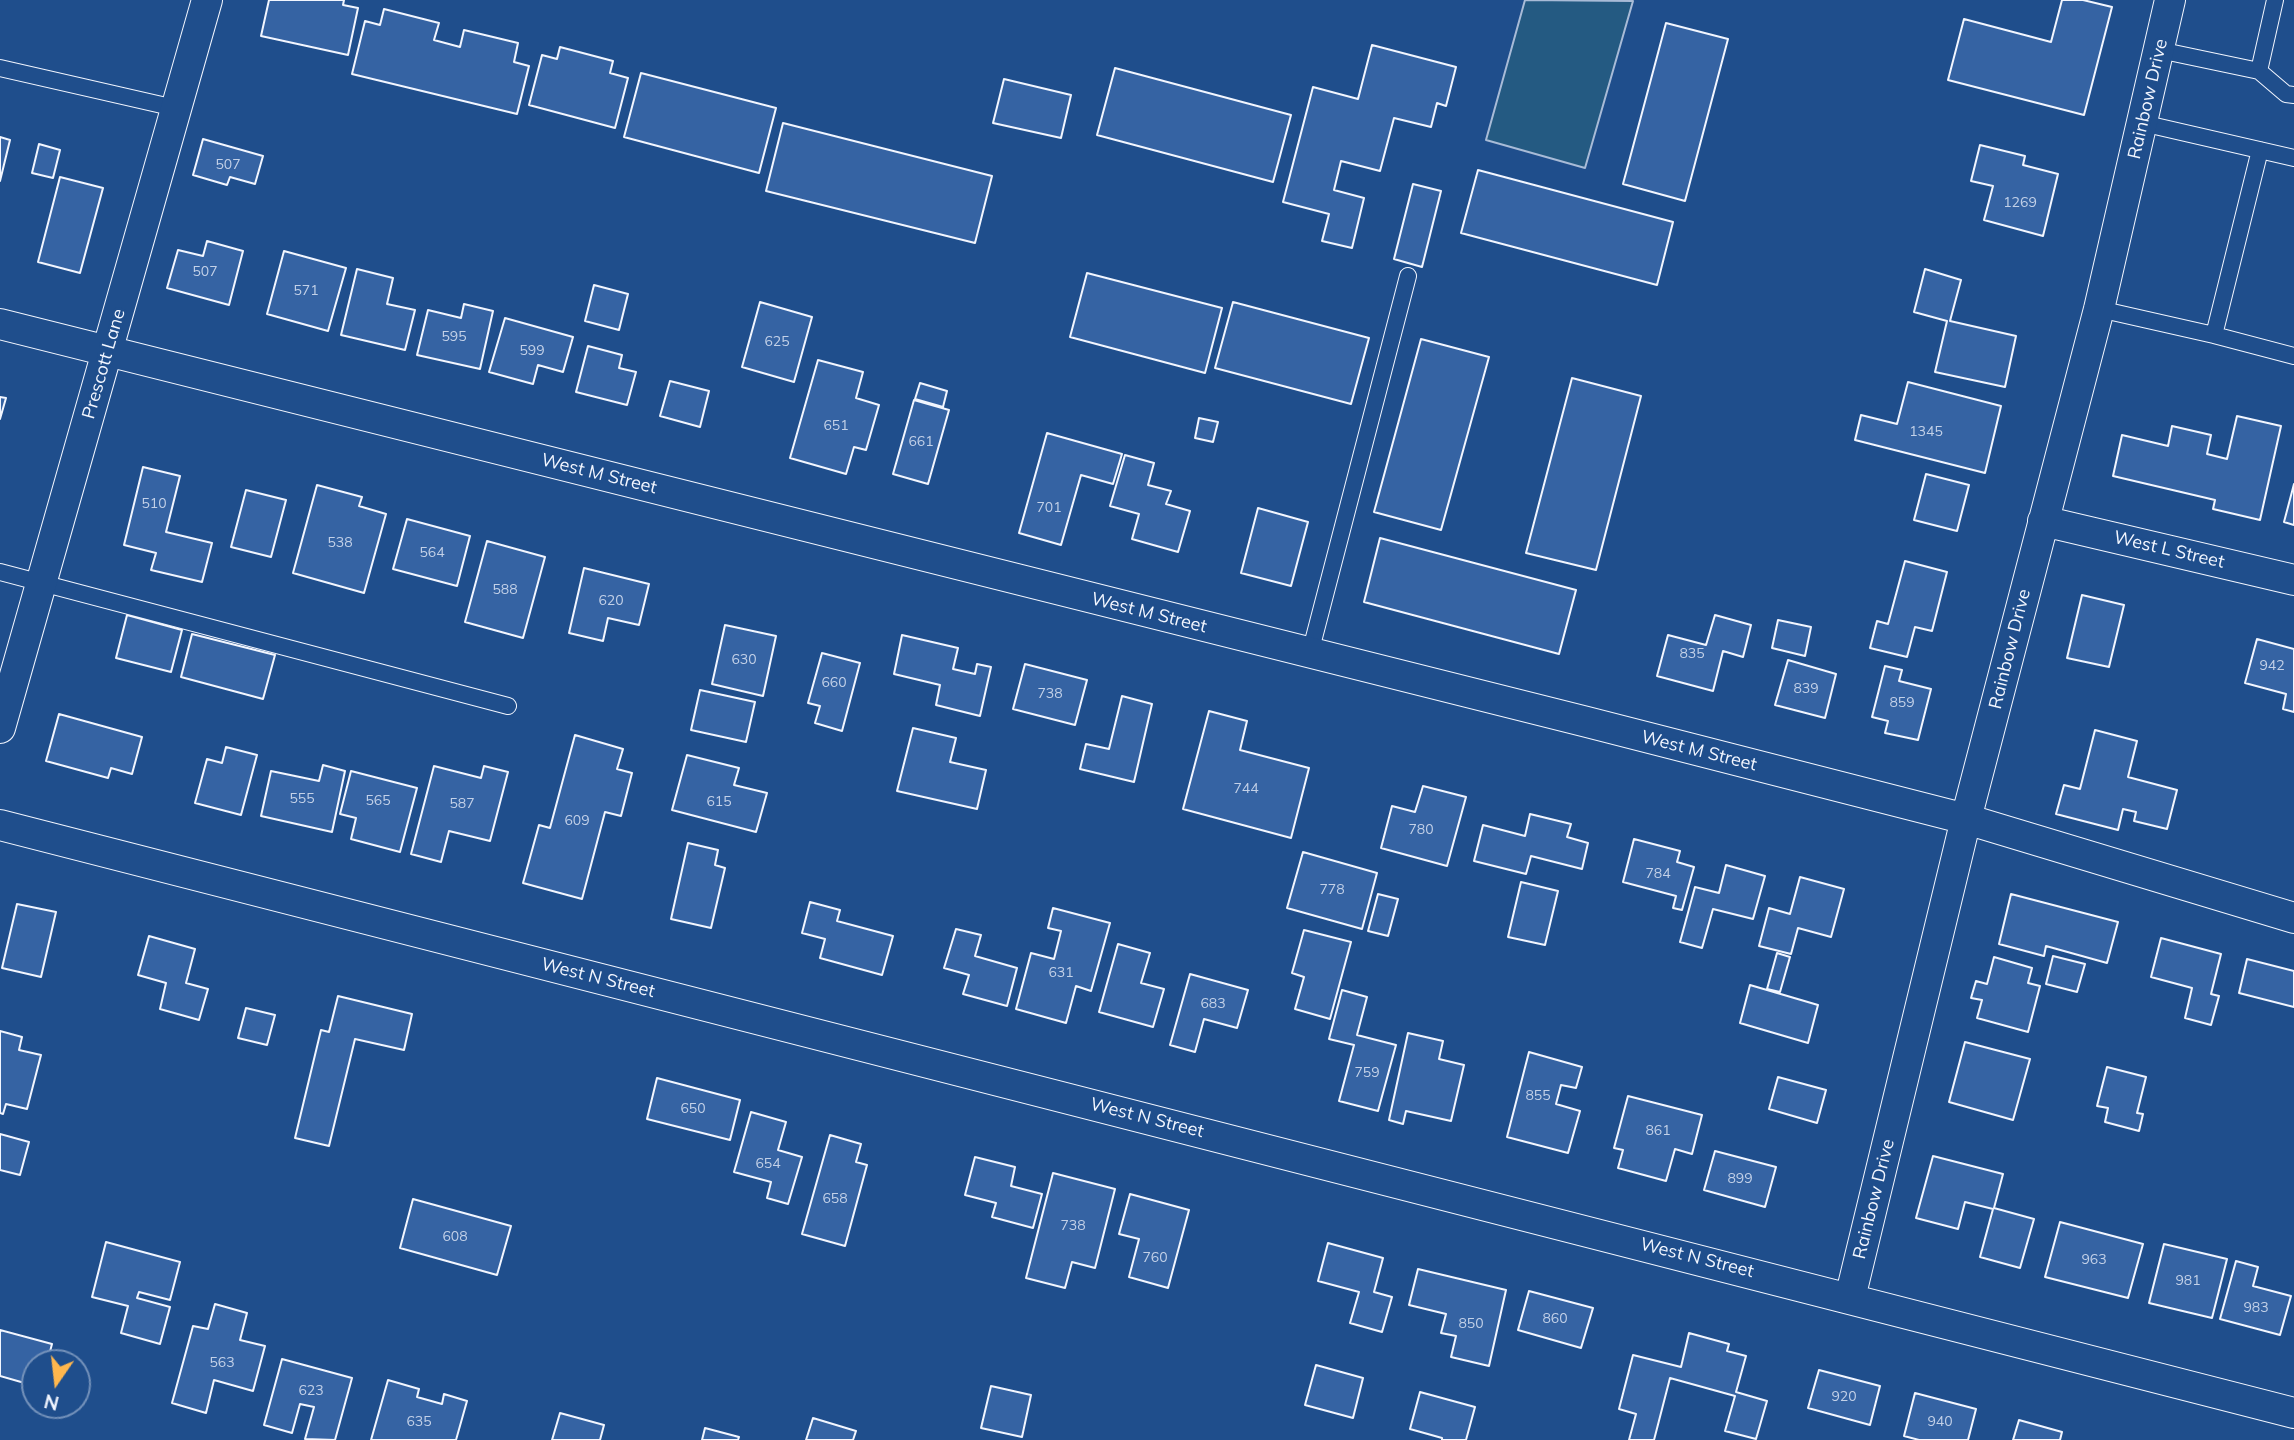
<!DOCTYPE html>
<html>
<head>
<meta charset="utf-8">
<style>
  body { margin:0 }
  #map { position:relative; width:2294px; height:1440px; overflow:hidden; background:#1f4e8c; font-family:Mulish,sans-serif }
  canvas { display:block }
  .north { position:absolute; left:21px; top:1349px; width:70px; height:70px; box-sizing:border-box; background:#1f4e8c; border:2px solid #7391ba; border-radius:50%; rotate:194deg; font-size:19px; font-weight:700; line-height:28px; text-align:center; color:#f2f6ff }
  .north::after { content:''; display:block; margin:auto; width:24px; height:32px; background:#ffb74d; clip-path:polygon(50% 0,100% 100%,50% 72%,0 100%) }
</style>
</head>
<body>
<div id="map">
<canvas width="2294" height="1440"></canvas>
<div class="north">N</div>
</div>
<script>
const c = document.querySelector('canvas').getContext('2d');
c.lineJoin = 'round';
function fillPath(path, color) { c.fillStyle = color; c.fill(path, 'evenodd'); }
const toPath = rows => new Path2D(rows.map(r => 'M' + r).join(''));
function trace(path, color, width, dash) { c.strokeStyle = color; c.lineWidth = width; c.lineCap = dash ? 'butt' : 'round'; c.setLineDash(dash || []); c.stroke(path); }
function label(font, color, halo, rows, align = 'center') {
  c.font = font + ' Mulish,sans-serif'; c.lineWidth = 5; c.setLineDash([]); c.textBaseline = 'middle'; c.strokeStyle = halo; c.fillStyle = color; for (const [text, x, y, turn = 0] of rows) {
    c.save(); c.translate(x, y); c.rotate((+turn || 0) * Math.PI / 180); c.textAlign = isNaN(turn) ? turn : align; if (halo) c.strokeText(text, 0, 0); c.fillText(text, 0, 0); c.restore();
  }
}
const green = toPath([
  [1525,0,1633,1,1585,168,1486,140,1525,0]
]);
const building = toPath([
  [269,0,344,0,343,5,358,8,348,55,261,36,269,0],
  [2062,0,2083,0,2112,7,2084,115,1948,80,1964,19,2051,42,2062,0],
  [384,9,439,23,434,40,460,47,464,30,518,43,514,62,529,66,517,114,352,74,365,21,380,25,384,9],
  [1666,23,1728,39,1685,201,1623,184,1666,23],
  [1372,45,1456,67,1446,106,1437,103,1431,127,1394,118,1380,171,1341,161,1334,190,1364,198,1352,248,1322,241,1329,214,1283,202,1313,87,1358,99,1372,45],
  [560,47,613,61,610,73,628,78,615,128,529,105,542,55,557,59,560,47],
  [1115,68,1291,115,1273,182,1097,135,1115,68],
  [641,73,776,108,759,173,624,137,641,73],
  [1004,79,1071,95,1061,138,993,123,1004,79],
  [783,123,992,176,975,243,766,191,783,123],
  [0,137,10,140,0,181,0,137],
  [203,139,263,156,255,184,230,177,227,185,193,175,203,139],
  [39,144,60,150,53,178,32,173,39,144],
  [1980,145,2025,156,2023,165,2058,174,2043,236,1984,220,1993,186,1971,181,1980,145],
  [1478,170,1673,222,1657,285,1461,233,1478,170],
  [60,177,103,188,80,273,38,262,60,177],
  [1413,184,1441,191,1422,267,1394,259,1413,184],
  [207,241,243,251,229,305,167,288,178,250,203,256,207,241],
  [284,251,346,268,328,331,267,314,284,251],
  [357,269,393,278,387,304,415,310,405,350,341,335,357,269],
  [1925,269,1961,280,1950,321,2016,336,2005,387,1935,372,1947,321,1914,312,1925,269],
  [1087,273,1222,308,1205,373,1070,337,1087,273],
  [594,285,628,294,619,330,585,321,594,285],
  [760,302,812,317,794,382,742,367,760,302],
  [1233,302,1369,338,1351,404,1215,368,1233,302],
  [464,304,493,311,480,369,417,355,428,310,461,318,464,304],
  [505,318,573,337,563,372,538,365,533,384,489,372,505,318],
  [1421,339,1489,357,1441,530,1374,512,1421,339],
  [588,346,622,355,619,368,636,372,627,405,576,392,588,346],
  [818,360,863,372,856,398,879,405,866,450,854,447,846,474,790,458,818,360],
  [1572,378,1641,396,1596,570,1526,553,1572,378],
  [670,381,709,391,700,427,660,416,670,381],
  [1908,382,2001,406,1985,473,1855,440,1861,415,1897,424,1908,382],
  [920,383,947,391,943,407,915,399,920,383],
  [0,397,6,398,0,419,0,397],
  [914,400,949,410,928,484,893,474,914,400],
  [2237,416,2281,426,2260,520,2213,509,2215,500,2113,476,2122,435,2168,446,2172,426,2211,435,2207,454,2227,459,2237,416],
  [1199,418,1218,422,1213,442,1195,438,1199,418],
  [1047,433,1122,454,1113,484,1081,475,1061,545,1019,533,1047,433],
  [1125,455,1154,463,1148,485,1171,491,1166,504,1190,511,1178,552,1132,539,1139,514,1110,506,1125,455],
  [143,467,180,476,166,532,212,543,202,582,151,570,156,553,124,545,143,467],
  [1926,474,1969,485,1957,531,1914,520,1926,474],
  [2294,484,2294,525,2284,522,2294,484],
  [317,485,362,497,359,506,386,514,364,593,293,573,317,485],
  [246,490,286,500,271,557,231,547,246,490],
  [1258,508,1308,522,1291,586,1241,573,1258,508],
  [407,519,470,536,457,586,393,569,407,519],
  [1380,538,1576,590,1559,654,1364,602,1380,538],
  [487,541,545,557,523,638,465,622,487,541],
  [1905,561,1947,572,1932,631,1915,627,1907,657,1870,648,1877,621,1888,624,1905,561],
  [584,568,649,584,639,625,608,618,603,641,569,633,584,568],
  [2082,595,2124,605,2109,667,2067,658,2082,595],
  [127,615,182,630,171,672,116,658,127,615],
  [1715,615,1751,625,1743,657,1723,651,1713,691,1657,676,1668,635,1706,645,1715,615],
  [1778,620,1811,627,1805,656,1772,648,1778,620],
  [725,625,776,636,763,696,712,684,725,625],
  [192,634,275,655,263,699,181,677,192,634],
  [902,635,958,648,953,669,975,674,977,664,991,667,980,716,936,705,940,685,894,674,902,635],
  [2257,639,2294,649,2294,712,2283,709,2286,694,2245,683,2257,639],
  [822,653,860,663,842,731,815,723,820,706,808,703,822,653],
  [1788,660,1836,674,1825,718,1775,705,1788,660],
  [1025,664,1087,680,1075,725,1013,709,1025,664],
  [1885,666,1902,670,1899,681,1931,689,1918,740,1885,733,1888,721,1872,717,1885,666],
  [700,690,755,702,746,742,691,730,700,690],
  [1122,696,1152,704,1134,782,1080,769,1086,744,1109,749,1122,696],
  [1209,711,1247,721,1240,750,1309,768,1291,838,1183,809,1209,711],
  [59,714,142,737,132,774,111,768,108,778,46,761,59,714],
  [913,728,956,738,950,762,986,770,977,809,897,791,913,728],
  [2095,730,2137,741,2128,777,2177,790,2167,829,2134,821,2136,812,2123,809,2118,830,2056,814,2064,785,2080,789,2095,730],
  [575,735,623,749,617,769,632,773,621,816,605,812,582,899,523,883,539,825,550,828,575,735],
  [226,747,257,755,241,815,195,803,207,759,222,763,226,747],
  [687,755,739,768,734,785,767,793,756,832,672,810,687,755],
  [323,765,345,771,332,832,261,816,271,771,319,781,323,765],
  [434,766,481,778,484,766,508,772,490,841,449,831,441,862,411,854,434,766],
  [351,771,417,788,400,852,351,839,356,818,340,814,351,771],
  [1423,786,1466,797,1447,866,1381,848,1392,806,1415,812,1423,786],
  [1530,814,1571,824,1567,837,1588,843,1582,869,1531,856,1526,874,1474,861,1483,825,1525,836,1530,814],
  [1634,839,1680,851,1677,862,1694,867,1682,910,1673,908,1676,896,1623,882,1634,839],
  [688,843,718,850,715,865,725,868,711,928,671,919,688,843],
  [1303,852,1377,873,1362,929,1287,908,1303,852],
  [1726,865,1765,876,1753,919,1713,909,1702,948,1680,942,1695,887,1719,893,1726,865],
  [1800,877,1844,889,1831,937,1798,928,1791,954,1759,946,1769,908,1790,914,1800,877],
  [1521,882,1558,891,1545,945,1508,937,1521,882],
  [1378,894,1398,899,1388,936,1368,931,1378,894],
  [2011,894,2118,922,2107,963,2046,946,2044,956,1999,944,2011,894],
  [810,902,840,910,837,921,893,936,882,975,820,958,825,939,802,933,810,902],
  [17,904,56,912,41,977,2,968,17,904],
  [1053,908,1110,923,1091,991,1076,986,1066,1023,1016,1009,1031,953,1054,959,1061,931,1048,928,1053,908],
  [956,929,981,935,975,956,1017,968,1007,1006,963,994,969,975,944,968,956,929],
  [1304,930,1351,942,1330,1019,1295,1009,1304,977,1292,973,1304,930],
  [149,936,195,949,186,983,208,989,199,1020,160,1009,166,983,138,975,149,936],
  [2161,938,2221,954,2211,994,2219,996,2211,1025,2185,1018,2192,988,2151,977,2161,938],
  [1118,944,1150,953,1141,983,1164,989,1153,1027,1099,1012,1118,944],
  [1777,953,1790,957,1780,992,1767,989,1777,953],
  [2053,956,2085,964,2077,992,2046,984,2053,956],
  [1994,957,2032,968,2028,983,2040,986,2028,1032,1977,1018,1982,1000,1971,998,1976,981,1987,984,1994,957],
  [2247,959,2294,971,2294,1007,2239,993,2247,959],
  [1190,974,1248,990,1237,1028,1204,1019,1195,1052,1170,1045,1190,974],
  [1750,985,1818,1005,1808,1043,1740,1023,1750,985],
  [1342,990,1367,997,1357,1035,1396,1045,1378,1111,1339,1101,1354,1045,1329,1039,1342,990],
  [338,996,412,1014,404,1050,355,1039,329,1146,295,1138,321,1030,329,1032,338,996],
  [246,1008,275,1015,267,1045,238,1038,246,1008],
  [0,1031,22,1037,19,1050,41,1055,27,1109,6,1104,3,1114,0,1113,0,1031],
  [1408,1033,1443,1041,1439,1059,1464,1065,1451,1121,1406,1111,1403,1124,1389,1120,1408,1033],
  [1965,1042,2030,1059,2013,1120,1949,1102,1965,1042],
  [1529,1052,1582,1067,1576,1088,1561,1085,1556,1104,1580,1111,1568,1153,1507,1137,1529,1052],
  [2107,1067,2146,1077,2137,1113,2143,1114,2139,1131,2105,1122,2108,1108,2097,1106,2107,1067],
  [1778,1077,1826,1090,1817,1123,1769,1109,1778,1077],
  [657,1078,740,1100,730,1140,647,1119,657,1078],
  [1628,1096,1702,1115,1692,1154,1675,1149,1666,1181,1618,1168,1623,1150,1614,1148,1628,1096],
  [751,1112,786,1122,778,1150,802,1157,788,1204,767,1198,771,1182,734,1172,751,1112],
  [0,1134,29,1142,20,1175,0,1170,0,1134],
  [830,1135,861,1144,856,1162,867,1165,845,1246,802,1234,830,1135],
  [1715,1151,1776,1167,1765,1207,1704,1190,1715,1151],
  [1933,1156,2003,1174,1994,1208,2034,1219,2020,1268,1980,1257,1993,1209,1965,1202,1958,1229,1916,1218,1933,1156],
  [975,1157,1015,1167,1011,1186,1042,1194,1033,1228,992,1217,996,1203,965,1195,975,1157],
  [1053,1173,1115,1189,1095,1268,1072,1262,1065,1288,1026,1278,1053,1173],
  [1130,1194,1189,1210,1168,1288,1129,1277,1139,1239,1119,1234,1130,1194],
  [413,1199,511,1226,497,1275,400,1248,413,1199],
  [2060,1222,2143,1244,2128,1298,2045,1277,2060,1222],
  [106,1242,180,1262,170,1300,139,1292,137,1298,170,1307,160,1344,121,1333,128,1306,92,1297,106,1242],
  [1328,1243,1383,1258,1374,1292,1392,1297,1382,1332,1350,1323,1359,1292,1318,1281,1328,1243],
  [2164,1244,2227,1259,2212,1318,2149,1303,2164,1244],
  [2236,1261,2258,1267,2253,1286,2291,1296,2280,1335,2220,1319,2236,1261],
  [1418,1269,1506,1290,1489,1366,1451,1357,1456,1336,1441,1333,1446,1314,1409,1305,1418,1269],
  [1529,1291,1593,1308,1581,1348,1518,1330,1529,1291],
  [215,1304,247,1313,240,1340,265,1346,253,1391,214,1380,206,1413,172,1403,193,1326,208,1329,215,1304],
  [0,1330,52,1344,47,1363,35,1363,35,1386,0,1376,0,1330],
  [1689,1333,1729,1344,1727,1351,1746,1356,1736,1392,1767,1401,1756,1439,1725,1431,1735,1396,1670,1378,1654,1440,1629,1440,1636,1414,1619,1409,1633,1355,1681,1367,1689,1333],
  [282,1359,352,1378,335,1440,305,1439,314,1407,300,1404,292,1433,264,1425,282,1359],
  [1316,1365,1363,1378,1353,1418,1305,1405,1316,1365],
  [1819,1370,1880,1386,1870,1425,1808,1408,1819,1370],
  [388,1380,419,1389,417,1397,442,1404,444,1394,467,1401,456,1440,371,1440,388,1380],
  [991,1386,1031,1395,1022,1437,981,1428,991,1386],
  [1420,1392,1475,1407,1466,1440,1442,1440,1442,1438,1410,1429,1420,1392],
  [1915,1393,1976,1409,1968,1440,1919,1440,1904,1436,1915,1393],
  [560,1413,604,1425,600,1440,552,1440,560,1413],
  [813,1418,856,1431,853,1440,806,1440,813,1418],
  [2019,1420,2062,1432,2060,1440,2013,1440,2019,1420],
  [705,1428,739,1437,738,1440,702,1440,705,1428]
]);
const service = toPath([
  [2159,50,2259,71,2275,0],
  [0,68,175,108],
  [2259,71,2286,94,2294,95],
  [2142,123,2294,158],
  [2260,150,2214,335,2294,356],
  [2099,309,2214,335],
  [0,572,508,706],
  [1310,653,1408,276]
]);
const minor = toPath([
  [0,324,1587,722,1966,819,2294,918],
  [2043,521,2294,580],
  [0,728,207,0],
  [0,825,2294,1413],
  [1850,1298,1966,819,2099,309,2170,0]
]);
const numberNames = [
  ["507",228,165],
  ["1269",2020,203],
  ["507",205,272],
  ["571",306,291],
  ["595",454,337],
  ["625",777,342],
  ["599",532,351],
  ["651",836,426],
  ["1345",1926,432],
  ["661",921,442],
  ["510",154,504],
  ["701",1049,508],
  ["538",340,543],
  ["564",432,553],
  ["588",505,590],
  ["620",611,601],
  ["835",1692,654],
  ["630",744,660],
  ["942",2272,666],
  ["660",834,683],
  ["839",1806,689],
  ["738",1050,694],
  ["859",1902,703],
  ["744",1246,789],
  ["555",302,799],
  ["565",378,801],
  ["615",719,802],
  ["587",462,804],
  ["609",577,821],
  ["780",1421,830],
  ["784",1658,874],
  ["778",1332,890],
  ["631",1061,973],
  ["683",1213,1004],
  ["759",1367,1073],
  ["855",1538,1096],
  ["650",693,1109],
  ["861",1658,1131],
  ["654",768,1164],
  ["899",1740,1179],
  ["658",835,1199],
  ["738",1073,1226],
  ["608",455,1237],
  ["760",1155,1258],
  ["963",2094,1260],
  ["981",2188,1281],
  ["983",2256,1308],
  ["860",1555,1319],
  ["850",1471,1324],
  ["563",222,1363],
  ["623",311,1391],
  ["920",1844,1397],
  ["635",419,1422],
  ["940",1940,1422]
];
const streetNames = [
  ["Rainbow Drive",2148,99,-77],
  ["Prescott Lane",104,364,-74],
  ["West M Street",599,474,14],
  ["West L Street",2169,550,13],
  ["West M Street",1149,613,14],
  ["Rainbow Drive",2010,649,-76],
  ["West M Street",1699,751,14],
  ["West N Street",598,978,14],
  ["West N Street",1147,1118,14],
  ["Rainbow Drive",1874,1199,-76],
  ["West N Street",1697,1258,14]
];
fillPath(green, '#245a82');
trace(green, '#a8bbd7', 2);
fillPath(building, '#3563a3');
trace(building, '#f2f6ff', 2);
trace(service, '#f2f6ff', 18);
trace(minor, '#f2f6ff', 32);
trace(service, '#1f4e8c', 16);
trace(minor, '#1f4e8c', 30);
label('14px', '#c3d1e8', null, numberNames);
label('18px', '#f2f6ff', '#1f4e8c', streetNames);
</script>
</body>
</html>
